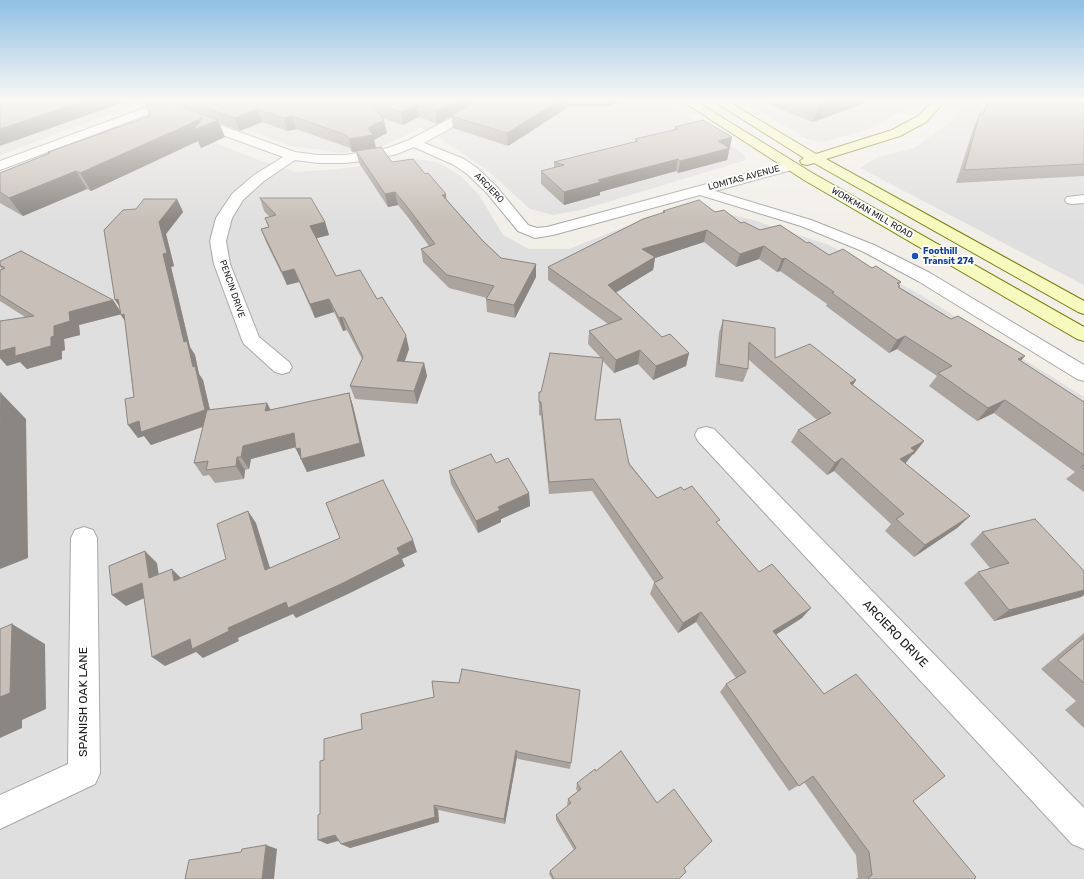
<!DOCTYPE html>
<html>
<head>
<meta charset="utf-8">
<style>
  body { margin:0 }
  canvas { display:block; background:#f2efe9 }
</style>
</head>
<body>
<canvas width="1084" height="879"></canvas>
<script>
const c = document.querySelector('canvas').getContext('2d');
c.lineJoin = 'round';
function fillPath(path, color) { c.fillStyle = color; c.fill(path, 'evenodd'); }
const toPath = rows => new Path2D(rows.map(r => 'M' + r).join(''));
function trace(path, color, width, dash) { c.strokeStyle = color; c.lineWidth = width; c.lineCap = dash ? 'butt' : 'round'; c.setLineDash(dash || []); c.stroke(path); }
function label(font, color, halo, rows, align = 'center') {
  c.font = font + ' Rubik,sans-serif'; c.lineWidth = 4; c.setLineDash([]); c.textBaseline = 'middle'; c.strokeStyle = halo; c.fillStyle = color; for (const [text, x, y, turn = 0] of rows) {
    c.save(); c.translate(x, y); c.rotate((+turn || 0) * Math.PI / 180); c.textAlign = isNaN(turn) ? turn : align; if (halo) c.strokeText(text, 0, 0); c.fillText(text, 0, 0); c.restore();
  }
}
const residential = toPath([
  [0,99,150,99,0,155],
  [170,99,663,99,744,155,746,160,581,210,553,215,530,209,488,171,440,138,421,128,383,146,342,153,290,146],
  [740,99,915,99,909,108,864,131,823,142,807,139],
  [968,99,1084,99,1084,285,860,168,878,157,914,148,951,122],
  [157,119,253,158,296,172,338,169,415,159,437,162,462,177,479,195,503,235,529,249,569,249,624,227,696,206,753,220,829,245,921,295,1084,397,1084,879,0,879,0,178]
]);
const street = toPath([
  [131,99,148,99,157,103,166,103,167,106,295,152,318,155,345,155,388,148,409,140,488,99,502,99,424,143,464,159,477,168,496,186,528,225,537,228,547,227,785,163,795,163,797,166,795,169,715,191,811,220,874,245,930,273,1084,365,1084,381,1077,379,918,281,862,251,801,226,700,195,553,235,535,238,518,231,486,192,467,174,454,165,414,147,397,154,370,160,345,163,318,163,295,160,264,181,243,200,232,218,226,241,230,264,259,337,289,362,292,367,289,372,282,374,275,372,244,344,242,340,214,264,210,241,216,218,232,194,254,175,283,157,157,111,0,170,0,161,147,107,132,101,131,99],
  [756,99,767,99,765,102,761,103,757,102,756,99],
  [1084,195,1084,203,1072,204,1067,203,1065,200,1067,197,1084,195],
  [706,427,714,429,1084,808,1084,849,1072,844,698,441,695,435,698,429,706,427],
  [84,527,93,530,97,538,100,773,95,784,0,829,0,795,68,764,71,538,75,530,84,527]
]);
const secondary = toPath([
  [679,99,692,99,814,174,1084,327,1084,341,1077,339,804,180,679,99],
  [710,99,724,99,816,154,892,130,918,116,935,99,947,99,926,122,900,136,826,159,1084,301,1084,314,1078,312,814,163,807,165,802,164,800,161,804,158,710,99]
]);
const wall = toPath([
  [144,99,629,99,608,106,570,106,508,146,453,128,451,116,437,124,419,117,403,125,382,118,387,133,374,140,376,147,392,162,425,174,482,240,501,258,536,277,515,318,487,312,486,299,487,298,449,288,423,262,421,249,429,246,407,216,398,205,388,207,359,163,356,152,352,152,350,148,296,129,288,131,262,122,240,131,219,123,225,137,201,148,198,141,91,191,87,189,23,216,0,203,0,173,49,154,48,152,150,116],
  [772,99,875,99,813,122,770,105],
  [988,99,1084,99,1084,176,956,183,974,126,980,113,982,114],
  [675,127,732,137,727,160,678,173,676,171,600,192,600,195,564,205,541,184,541,171,554,168,554,162,635,142,635,139,674,130],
  [260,198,325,222,329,235,316,238,336,276,377,299,409,349,405,361,424,363,427,376,417,404,355,399,350,386,362,359,348,332,346,330,343,331,334,312,315,318,299,282,287,285,266,242,261,229,269,227,265,218,270,217,264,211],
  [177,199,183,212,166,234,174,266,171,267,190,347,195,355,199,374,203,380,210,410,267,403,270,410,349,393,353,406,365,456,307,472,296,447,251,459,249,469,245,470,244,479,215,483,209,475,203,476,194,463,203,427,151,445,144,436,138,438,125,321,121,315,121,314,79,325,80,335,64,339,65,350,62,351,62,359,27,369,20,362,7,366,0,358,0,321,25,317,0,301,0,270,2,269,0,267,0,261,113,300,121,312,120,307,115,300,136,209],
  [663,211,715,212,760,230,807,243,829,255,872,268,901,282,899,285,900,286,899,287,1020,361,1084,402,1084,492,1066,479,1075,472,994,413,977,421,929,386,937,376,897,349,889,353,826,306,827,304,780,271,777,272,759,259,736,267,704,242,655,258,653,270,616,292,662,337,689,353,686,366,653,380,638,364,614,373,602,360,595,420,657,498,718,524,759,572,802,618,776,634,824,694,913,801,974,879,856,879,858,877,856,855,804,782,789,791,720,692,726,684,736,678,696,622,678,633,650,594,654,583,654,582,592,491,549,494,541,416,539,415,539,402,601,358,588,344,589,331,608,324,548,280,548,267,663,213],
  [723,320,775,358,856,380,853,385,924,441,914,454,912,455,905,463,970,516,957,528,914,557,885,531,891,524,834,471,827,475,791,442,798,430,817,420,748,359,748,369,743,382,715,377,719,333],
  [496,463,529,493,530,506,501,519,501,522,478,533,451,484,449,471],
  [982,532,1084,571,1084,595,1081,597,994,621,964,583,978,572,990,568,970,544],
  [1084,633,1084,728,1065,710,1076,701,1041,669],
  [361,714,571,763,570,769,518,759,517,757,505,824,438,810,439,822,350,848,339,841,327,844,320,814,324,760,362,729],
  [596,771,684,868,679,879,552,879,549,874,550,871,574,850,556,820,556,815,568,806,567,805,568,799,578,792,576,789,577,783]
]);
const shadedWall = toPath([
  [90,99,130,99,130,100,0,146,0,129],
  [459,99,484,99,437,124,436,111],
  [561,99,570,99,570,106,508,146,507,133],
  [609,99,629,99,608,106],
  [821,99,875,99,813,122],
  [417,105,419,117,403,125,401,112],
  [257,109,262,122,240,131,235,118],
  [292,116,296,129,288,131,284,118],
  [203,118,218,120,225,137,201,148,198,141,91,191,80,173],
  [384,120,387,133,374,140,376,148,352,152,349,139,368,128],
  [732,137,727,160,678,173,680,161,718,141],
  [678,159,676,171,600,192,600,195,564,205,564,192,598,180],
  [76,171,87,189,23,216,9,198],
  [395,192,398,205,388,207,385,194],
  [446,194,447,207,442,195],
  [177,199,183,212,166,234,174,266,171,267,190,347,195,355,199,374,203,380,213,423,151,445,144,436,138,438,128,425,193,367,184,342,163,254,159,222],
  [325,222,329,235,314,239,310,226],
  [707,230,704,242,655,258,653,270,607,298,608,285,642,249],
  [764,246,759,259,736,267,740,254],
  [785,258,780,271,777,272,782,259],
  [536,264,536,277,515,318,514,305],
  [294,269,299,282,287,285,282,272],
  [118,299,124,313,115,300],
  [329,299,334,312,315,318,310,304],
  [113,300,122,314,79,325,80,335,64,339,65,350,62,351,62,359,27,369,20,362,7,366,0,358,0,351,51,337,54,326,69,312],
  [124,314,130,329,121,315],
  [342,317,346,330,343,331,339,318],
  [406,335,409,349,400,374,397,361],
  [905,336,897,349,889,353,897,340],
  [640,350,638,364,614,373,616,360],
  [689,353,686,366,653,380,656,366],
  [1025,356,1014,369,1018,359],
  [424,363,427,376,417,404,414,391],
  [856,380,848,393,850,383],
  [1,393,26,419,28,558,0,569,0,425],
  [349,393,353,406,365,456,307,472,296,449],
  [1005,400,994,413,977,421,988,408],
  [267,403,274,416,265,411],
  [294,433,300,446,251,459,249,469,241,457,243,446],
  [924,441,914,454,912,455,905,464,900,459,911,448],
  [237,457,245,470,244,479,236,466],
  [842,458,834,471,827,475,835,463],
  [529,493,530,506,501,519,501,522,478,533,476,521,498,507],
  [248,511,256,523,274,581,265,570],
  [970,516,957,528,914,557,925,545],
  [413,540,417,552,402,559,405,566,348,594,296,618,293,614,238,638,239,641,203,658,196,652,165,666,152,657,190,639,228,628],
  [145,551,157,563,161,589,149,578],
  [172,569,183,580,174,581],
  [142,583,154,594,126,606,112,595],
  [1084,590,1084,595,1081,597,994,621,1009,610],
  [811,608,802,618,766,641,773,631],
  [701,612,696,622,678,633,683,623],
  [12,624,45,644,46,709,22,720,22,728,0,738,0,697],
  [516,750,517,757,505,824,504,819],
  [434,805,438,810,439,822,350,848,341,844],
  [335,835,343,839,327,844,318,840],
  [266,845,277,849,274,879,262,879]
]);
const building = toPath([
  [0,99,90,99,0,129,0,99],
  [144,99,159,99,218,120,193,130,203,118,80,173,76,171,9,198,0,192,0,173,50,153,48,152,150,116,144,99],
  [182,99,459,99,436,111,417,105,401,112,370,102,384,120,368,128,373,135,349,139,346,135,292,116,284,118,257,109,235,118,182,99],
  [481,99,561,99,507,133,451,116,481,99],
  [990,99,1084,99,1084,164,964,170,980,113,983,114,990,99],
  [703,120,732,137,718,141,730,148,680,161,678,159,598,180,601,182,564,192,541,171,564,165,554,162,638,141,635,139,678,129,675,127,703,120],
  [381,147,392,162,413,159,425,174,428,173,446,194,442,195,482,240,501,258,536,264,514,305,486,299,494,286,447,275,421,249,435,244,405,204,395,192,385,194,356,151,381,147],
  [260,198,311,198,325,222,310,226,336,276,360,270,377,299,382,297,406,335,397,361,424,363,414,391,350,386,363,357,344,318,342,317,339,318,329,299,310,304,294,269,282,272,261,229,269,227,265,218,276,215,260,198],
  [144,199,177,199,159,222,167,253,163,254,184,342,187,341,193,367,195,366,205,410,141,432,139,421,128,425,125,399,134,397,124,314,121,315,118,299,115,300,104,230,123,210,136,209,144,199],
  [699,200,715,212,724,210,741,223,744,222,760,230,780,225,807,243,809,242,829,255,843,249,872,268,876,266,901,282,897,283,900,286,898,287,951,319,958,316,1025,356,1018,359,1084,402,1084,455,1005,400,988,408,938,373,952,366,905,336,897,340,832,293,834,292,785,258,782,259,764,246,740,254,707,230,642,249,655,257,608,285,662,337,670,334,689,353,656,366,640,350,616,360,589,331,622,319,548,267,643,219,665,212,663,211,699,200],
  [21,251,113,300,69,312,70,321,54,326,54,336,51,337,51,346,15,356,15,347,0,351,0,321,34,316,0,295,0,270,5,268,0,265,0,261,21,251],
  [723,320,775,328,775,358,810,344,856,380,850,383,924,441,911,448,915,451,900,459,970,516,925,545,896,519,904,514,842,458,835,463,798,430,831,413,749,342,748,369,719,364,723,320],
  [550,353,603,358,595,420,620,419,629,464,657,498,681,487,684,490,692,486,720,520,716,522,759,572,772,564,811,608,773,631,824,694,856,674,945,776,913,801,976,877,974,879,869,879,868,878,872,875,869,852,813,776,799,786,726,684,746,672,701,612,683,623,654,583,663,578,593,479,549,482,541,402,539,402,539,392,541,392,550,353],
  [0,393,1,393,0,425,0,393],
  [349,393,360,443,301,459,300,448,296,449,294,433,243,446,241,457,237,457,236,466,206,470,208,461,194,463,207,410,267,403,265,411,349,393],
  [491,454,496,463,508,458,529,493,498,507,500,510,476,521,449,471,491,454],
  [1084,465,1084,469,1081,467,1084,465],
  [383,480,413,540,397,548,400,554,341,584,288,608,286,602,228,628,229,631,192,649,190,639,152,657,142,583,112,595,109,566,145,551,149,578,172,569,174,581,226,559,217,524,248,511,265,570,340,538,326,503,383,480],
  [1035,519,1084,571,1084,590,1009,610,978,572,1009,563,982,532,1035,519],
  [12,624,10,693,0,697,0,629,12,624],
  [1084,638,1084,683,1058,660,1084,638],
  [462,669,580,690,571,763,518,752,516,750,504,819,434,805,435,817,341,844,335,835,318,840,318,815,320,814,320,761,324,760,324,739,362,729,361,714,434,697,432,681,459,683,462,669],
  [621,751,657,803,674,789,712,841,684,868,686,872,679,879,554,879,550,871,576,848,556,815,571,803,568,799,581,789,577,783,595,769,596,771,621,751],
  [266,845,262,879,185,879,189,860,241,852,242,849,266,845]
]);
const markers = [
  [915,256,4,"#1a4fb4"]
];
const farStreetnames = [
  ["LOMITAS AVENUE",744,178,-15],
  ["ARCIERO",489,188,46],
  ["WORKMAN MILL ROAD",872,213,30],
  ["PENCIN DRIVE",232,289,71]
];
const farTransitnames = [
  ["Foothill",923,251],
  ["Transit 274",923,261]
];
const nearStreetnames = [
  ["ARCIERO DRIVE",895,634,46],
  ["SPANISH OAK LANE",84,702,-90]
];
fillPath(residential, '#e0dfdf');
trace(street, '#a9a9a9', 2);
trace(secondary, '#707d05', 2);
fillPath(street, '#fff');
fillPath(secondary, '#f7fabf');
fillPath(wall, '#aba49e');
fillPath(shadedWall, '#8b8681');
fillPath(building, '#c7bfb8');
trace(building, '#8b8681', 1);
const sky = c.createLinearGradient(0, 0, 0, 222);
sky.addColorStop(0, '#8fc0e4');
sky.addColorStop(0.45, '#f9f8f5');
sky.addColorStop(1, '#f9f8f500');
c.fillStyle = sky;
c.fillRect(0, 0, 1084, 222);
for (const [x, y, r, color] of markers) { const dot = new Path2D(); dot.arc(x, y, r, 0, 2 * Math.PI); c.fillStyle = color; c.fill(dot); trace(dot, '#fff', 1.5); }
label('9px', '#222', '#fff', farStreetnames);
label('bold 9px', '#164399', '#fff', farTransitnames, 'left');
label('12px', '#222', '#fff', nearStreetnames);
</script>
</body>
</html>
